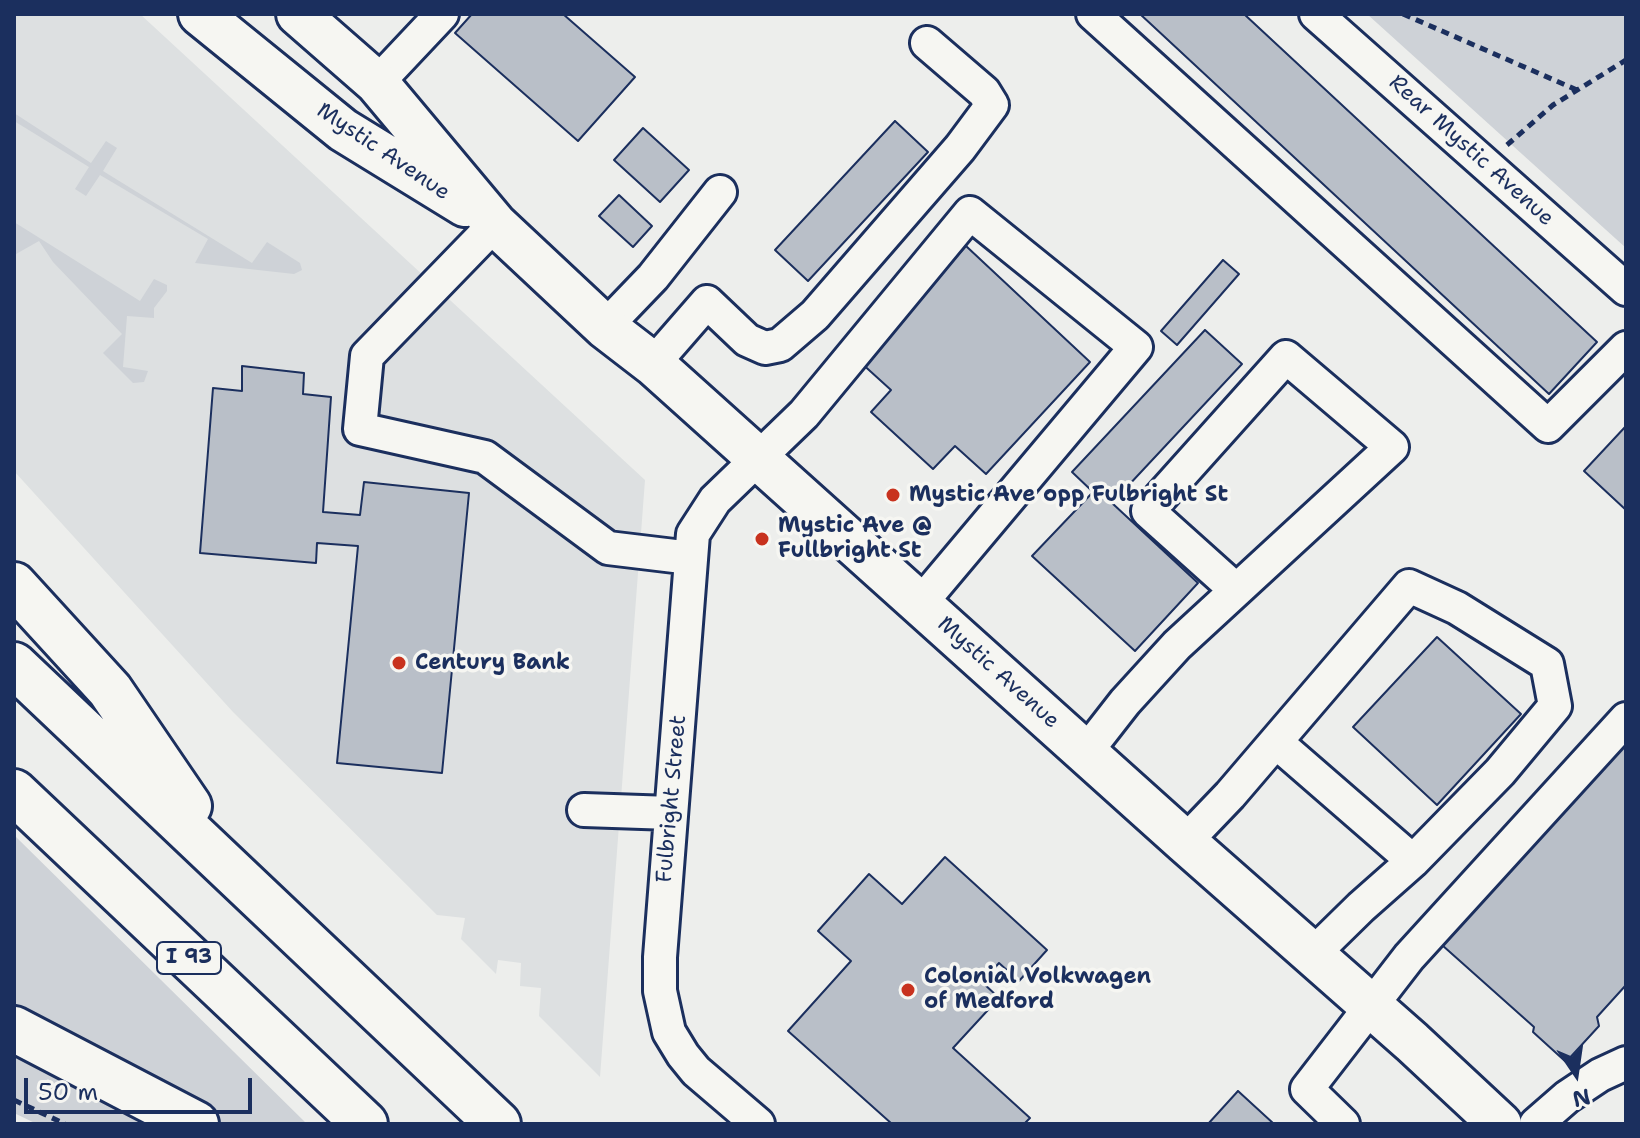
<!DOCTYPE html>
<html>
<head>
<meta charset="utf-8">
<style>
  body { margin:0 }
  #map { position:relative; width:1640px; height:1138px; overflow:hidden; background:#edeeec; font-family:"Shantell Sans",sans-serif }
  canvas { display:block }
  .frame { position:absolute; inset:0; border:16px solid #1b2f5e; pointer-events:none }
  .north { position:absolute; left:1536px; top:1034px; width:80px; height:80px; -webkit-text-stroke:6px #f6f6f2; paint-order:stroke; rotate:167deg; font-size:22px; font-weight:700; line-height:32px; text-align:center; color:#1b2f5e }
  .north::after { content:''; display:block; margin:auto; width:28px; height:36px; background:#1b2f5e; clip-path:polygon(50% 0,100% 100%,50% 72%,0 100%) }
  .scale { position:absolute; left:24px; top:1078px; width:228px; height:36px; box-sizing:border-box; border:4px solid #1b2f5e; border-top:0; padding-left:10px; font-size:24px; line-height:28px; white-space:nowrap; color:#1b2f5e; -webkit-text-stroke:6px #f6f6f2; paint-order:stroke }
</style>
</head>
<body>
<div id="map">
<canvas width="1640" height="1138"></canvas>
<div class="frame"></div>
<div class="north">N</div>
<div class="scale">50 m</div>
</div>
<script>
const c = document.querySelector('canvas').getContext('2d');
c.lineJoin = 'round';
function fillPath(path, color) { c.fillStyle = color; c.fill(path, 'evenodd'); }
const toPath = rows => new Path2D(rows.map(r => 'M' + r).join(''));
function trace(path, color, width, dash) { c.strokeStyle = color; c.lineWidth = width; c.lineCap = dash ? 'butt' : 'round'; c.setLineDash(dash || []); c.stroke(path); }
function label(font, color, halo, rows, align = 'center') {
  c.font = font + ' "Shantell Sans",sans-serif'; c.lineWidth = 7; c.setLineDash([]); c.textBaseline = 'middle'; c.strokeStyle = halo; c.fillStyle = color; for (const [text, x, y, turn = 0] of rows) {
    c.save(); c.translate(x, y); c.rotate((+turn || 0) * Math.PI / 180); c.textAlign = isNaN(turn) ? turn : align; if (halo) c.strokeText(text, 0, 0); c.fillText(text, 0, 0); c.restore();
  }
}
const built = toPath([
  [14,14,140,14,645,480,600,1077,539,1016,541,988,520,986,521,963,498,960,496,974,461,939,465,918,437,915,233,712,14,471]
]);
const green = toPath([
  [1367,14,1626,14,1626,248],
  [14,113,91,163,106,141,117,148,103,171,252,263,267,242,300,263,302,270,294,274,195,263,208,239,100,175,86,196,75,189,89,167,14,121],
  [14,222,140,301,154,279,167,285,167,291,154,308,154,318,127,316,123,367,148,371,144,382,133,383,103,353,122,334,53,262,39,241,16,254,14,250],
  [14,835,307,1124,37,1124,14,1113]
]);
const building = toPath([
  [472,14,563,14,635,77,578,141,455,33,472,14],
  [1140,14,1244,14,1597,342,1549,394,1140,14],
  [895,121,928,152,808,281,775,250,895,121],
  [643,128,689,170,660,202,614,160,643,128],
  [619,195,652,226,633,247,599,216,619,195],
  [966,246,1090,362,986,474,955,446,933,469,871,412,891,390,859,361,966,246],
  [1223,260,1239,274,1177,345,1161,331,1223,260],
  [1205,330,1242,364,1112,503,1198,583,1135,651,1032,556,1093,492,1072,472,1205,330],
  [242,366,304,373,303,394,331,397,323,512,360,515,364,482,469,493,442,773,337,763,358,546,317,543,316,563,200,553,213,388,242,391,242,366],
  [1626,426,1626,510,1584,471,1626,426],
  [1437,637,1521,714,1437,805,1353,727,1437,637],
  [1626,742,1626,985,1597,1017,1599,1026,1566,1062,1533,1032,1534,1027,1442,945,1626,742],
  [945,857,1047,950,1019,981,999,963,982,982,999,998,953,1048,1030,1118,1024,1124,892,1124,788,1031,851,961,818,931,869,874,902,904,945,857],
  [1238,1091,1274,1124,1208,1124,1238,1091]
]);
const path = toPath([
  [1403,14,1577,90],
  [1507,145,1553,105,1626,60],
  [14,1100,65,1124]
]);
const minor = toPath([
  [1093,14,1548,426,1626,348],
  [1316,14,1626,289],
  [377,83,442,14],
  [495,224,367,356,360,429,485,457,608,548,691,558],
  [605,327,653,277,720,192],
  [653,364,707,302,747,340,765,348,780,345,815,315,960,148,992,105,984,92,927,43],
  [1276,742,1413,861],
  [1086,752,1125,702,1177,645,1392,447,1286,357,1148,511,1236,590],
  [584,810,671,813],
  [1185,842,1230,795,1409,586,1457,608,1547,664,1555,706,1500,772,1413,861,1361,907,1312,955],
  [758,1124,696,1071,683,1055,669,1032,660,991,660,957,693,534,715,500,804,414,970,213,1136,347,920,604],
  [1343,1124,1307,1089,1409,957,1626,719],
  [1536,1124,1567,1097,1600,1075,1626,1063]
]);
const major = toPath([
  [200,14,343,130,465,205],
  [298,14,377,83,495,224,605,327,653,364,1185,842,1412,1042,1500,1124]
]);
const highway = toPath([
  [14,585,110,690,189,806],
  [14,665,498,1124],
  [14,792,365,1124],
  [14,1029,196,1124]
]);
const markers = [
  [893,495,8,"#c8321e"],
  [762,539,8,"#c8321e"],
  [399,663,8,"#c8321e"],
  [908,990,8,"#c8321e"]
];
const shields = [
  [189,958,64]
];
const shieldNames = [
  ["I 93",189,958]
];
const streetNames = [
  ["Rear Mystic Avenue",1471,151,42],
  ["Mystic Avenue",383,152,34],
  ["Mystic Avenue",998,673,42],
  ["Fulbright Street",672,799,-85]
];
const poiNames = [
  ["Mystic Ave opp Fulbright St",909,495],
  ["Mystic Ave @",778,526],
  ["Fullbright St",778,551],
  ["Century Bank",415,663],
  ["Colonial Volkwagen",924,977],
  ["of Medford",924,1002]
];
fillPath(built, '#dde0e1');
fillPath(green, '#ced2d7');
fillPath(building, '#b9bfc8');
trace(building, '#1b2f5e', 2);
trace(minor, '#1b2f5e', 38);
trace(major, '#1b2f5e', 48);
trace(highway, '#1b2f5e', 50);
trace(path, '#1b2f5e', 5, [8, 6]);
trace(minor, '#f6f6f2', 32);
trace(major, '#f6f6f2', 42);
trace(highway, '#f6f6f2', 44);
for (const [x, y, r, color] of markers) { const dot = new Path2D(); dot.arc(x, y, r, 0, 2 * Math.PI); c.fillStyle = color; c.fill(dot); trace(dot, '#f6f6f2', 3); }
for (const [x, y, w] of shields) { const box = new Path2D(); box.roundRect(x - w / 2, y - 16, w, 32, 6); c.fillStyle = '#f6f6f2'; c.fill(box); trace(box, '#1b2f5e', 2); }
label('bold 20px', '#1b2f5e', null, shieldNames);
label('22px', '#1b2f5e', '#f6f6f2', streetNames);
label('bold 22px', '#1b2f5e', '#f6f6f2', poiNames, 'left');
</script>
</body>
</html>
